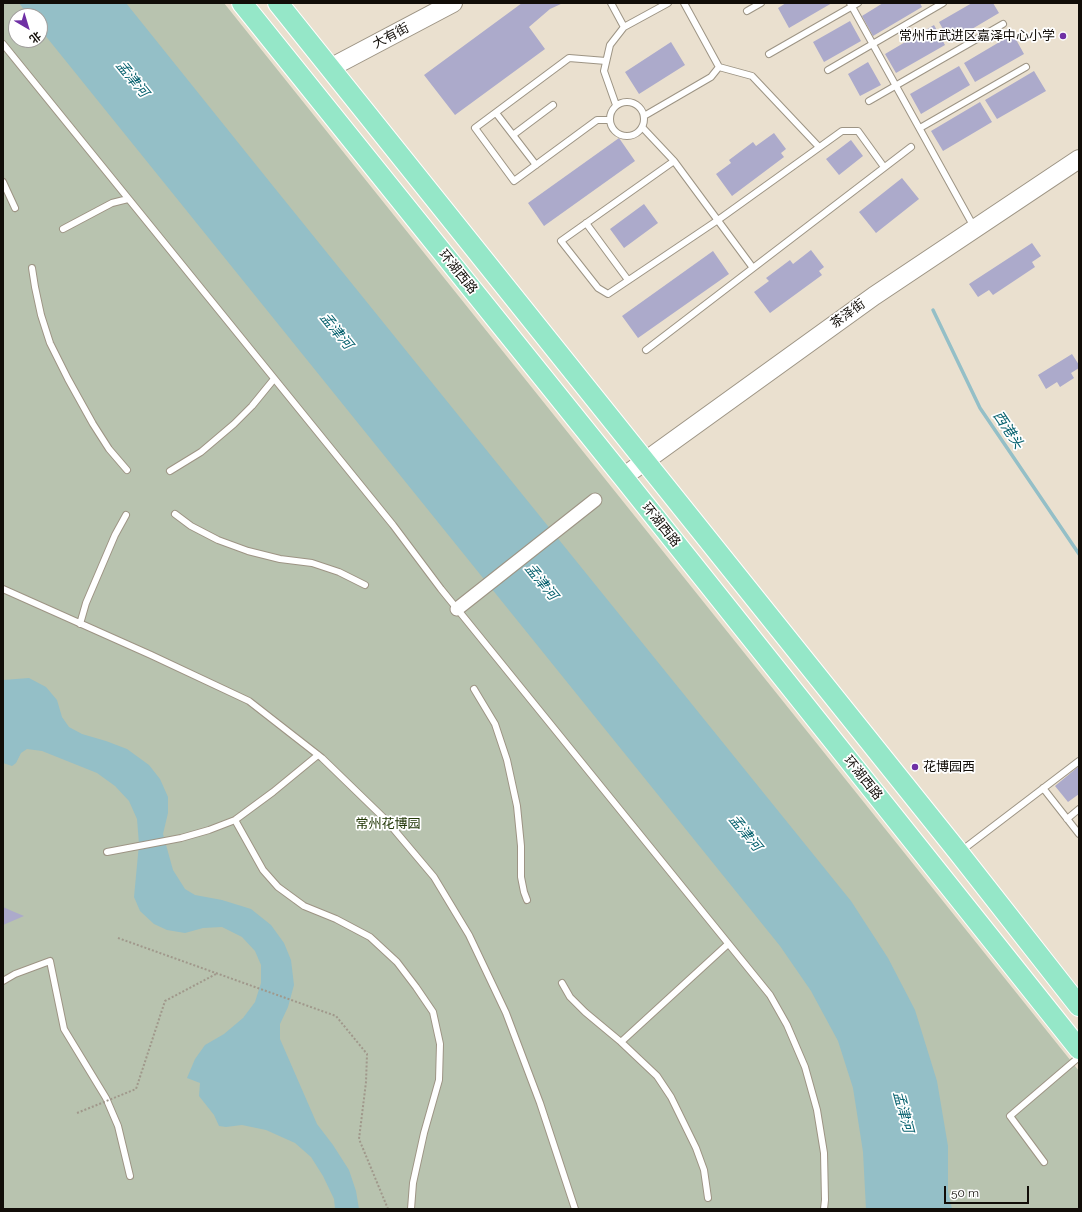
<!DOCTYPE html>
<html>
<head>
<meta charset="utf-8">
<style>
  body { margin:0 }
  #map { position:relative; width:1082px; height:1212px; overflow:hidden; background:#eae0cf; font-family:Raleway,"Noto Sans SC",sans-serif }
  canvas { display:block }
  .frame { position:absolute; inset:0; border:4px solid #110d08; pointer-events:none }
  .north { position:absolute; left:8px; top:8px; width:40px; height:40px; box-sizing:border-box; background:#fff; border:1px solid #a09e9c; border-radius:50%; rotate:142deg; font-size:11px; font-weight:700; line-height:16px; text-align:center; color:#110d08 }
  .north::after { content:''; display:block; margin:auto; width:14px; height:18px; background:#6f30a5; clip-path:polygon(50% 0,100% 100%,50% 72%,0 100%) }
  .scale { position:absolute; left:944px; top:1186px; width:85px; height:18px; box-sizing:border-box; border:2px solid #110d08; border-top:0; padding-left:5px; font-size:12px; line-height:14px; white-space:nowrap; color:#110d08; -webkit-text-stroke:3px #fff; paint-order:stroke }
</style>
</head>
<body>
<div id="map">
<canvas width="1082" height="1212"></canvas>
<div class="frame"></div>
<div class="north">北</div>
<div class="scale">50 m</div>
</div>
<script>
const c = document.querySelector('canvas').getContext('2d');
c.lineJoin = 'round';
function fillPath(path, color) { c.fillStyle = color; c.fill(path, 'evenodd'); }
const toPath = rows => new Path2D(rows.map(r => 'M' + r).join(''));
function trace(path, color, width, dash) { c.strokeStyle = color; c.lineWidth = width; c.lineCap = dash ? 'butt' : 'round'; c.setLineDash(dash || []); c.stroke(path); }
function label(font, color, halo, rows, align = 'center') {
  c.font = font + ' Raleway,"Noto Sans SC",sans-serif'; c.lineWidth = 3.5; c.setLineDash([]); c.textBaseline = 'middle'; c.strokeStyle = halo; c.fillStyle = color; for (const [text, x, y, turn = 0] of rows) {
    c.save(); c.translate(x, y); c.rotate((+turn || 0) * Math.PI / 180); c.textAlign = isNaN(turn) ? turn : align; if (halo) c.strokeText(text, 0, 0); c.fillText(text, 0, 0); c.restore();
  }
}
const green = toPath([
  [3,3,224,3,1079,1071,1079,1209,3,1209],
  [16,16,40,16,40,40,16,40]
]);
const water = toPath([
  [19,3,126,3,273,186,851,901,888,958,915,1010,937,1081,948,1146,948,1191,952,1209,866,1209,863,1152,853,1088,838,1041,811,991,780,946,40,29,40,16,29,16],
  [29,678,46,687,57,700,62,717,69,727,82,734,106,741,127,749,149,765,160,779,168,797,168,813,163,834,173,870,185,889,195,895,222,900,251,909,271,925,284,943,291,960,294,985,288,1007,280,1024,280,1039,317,1124,333,1145,349,1170,356,1191,359,1209,335,1209,334,1199,323,1176,311,1157,295,1143,266,1130,242,1125,226,1127,219,1126,214,1115,199,1096,200,1083,187,1078,195,1059,205,1045,224,1034,243,1018,255,1002,261,983,261,965,255,951,242,937,222,927,203,928,185,933,167,930,154,924,140,911,134,897,139,844,137,819,129,801,115,786,97,773,42,751,27,749,21,753,16,763,12,766,3,763,3,680]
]);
const stream = toPath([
  [933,310,980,408,1079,554]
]);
const building = toPath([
  [522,3,563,3,550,9,529,27,545,49,455,115,424,75],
  [786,3,832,3,789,28,778,8],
  [883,3,920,3,922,7,873,36,862,16],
  [972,3,993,3,999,13,950,42,939,22],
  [850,21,861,41,824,62,813,42],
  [934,25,945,45,896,73,885,54],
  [1013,34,1024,54,975,82,964,63],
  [671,42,685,65,639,94,625,72],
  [868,62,881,85,860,96,848,74],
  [959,66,970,85,921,114,910,94],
  [1034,71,1046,91,997,119,985,100],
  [980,102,992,122,943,151,931,131],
  [774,133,786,149,781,153,784,157,732,196,716,174,731,163,729,160,753,142,756,146],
  [619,138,635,161,544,226,528,203],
  [851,140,863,156,839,175,826,159],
  [902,178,919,199,876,233,859,212],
  [644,204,658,223,624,248,610,229],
  [1032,243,1041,256,1032,262,1035,267,993,295,989,290,978,297,969,284],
  [811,250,824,267,819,271,822,275,770,313,754,292,769,281,766,278,790,260,793,264],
  [713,251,729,274,638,338,622,316],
  [1072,354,1079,365,1079,368,1071,373,1074,378,1060,387,1057,382,1046,389,1038,375],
  [1079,766,1079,794,1068,802,1055,786],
  [3,907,12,911,24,916,3,925]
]);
const path = toPath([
  [118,938,336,1016,367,1054,366,1082,359,1139,388,1209]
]);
const lane = toPath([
  [611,3,624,27],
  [850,3,974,227],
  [747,11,761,3],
  [3,44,393,525,441,589,770,995,787,1025,805,1067,817,1110,824,1153,825,1200,824,1209],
  [769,54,858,3],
  [606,61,569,58,475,128,514,181,597,120,610,120],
  [719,67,752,76,819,147],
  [828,70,943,3],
  [869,101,1003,24],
  '610 119a17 17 0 1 1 34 0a17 17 0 1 1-34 0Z',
  [616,105,604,71,610,45,624,27,668,3],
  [496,113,536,165],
  [644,116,711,77,719,67,684,3],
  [642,127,674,161,753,268],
  [920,128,1026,67],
  [513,135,553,105],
  [674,161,561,241,598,288,608,294,718,220,842,131,858,131,884,167],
  [3,182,15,208],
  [586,223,628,280],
  [63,229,112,203,128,199],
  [32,268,35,287,41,315,50,343,68,379,93,424,109,449,127,470],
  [646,350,911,147],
  [170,471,201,452,234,424,252,406,274,379],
  [175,514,191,526,218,540,248,551,280,559,312,563,339,572,365,585],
  [3,589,151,655,249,701,322,758,386,820,434,877,469,935,506,1013,540,1103,575,1209],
  [80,624,86,603,115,535,126,515],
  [474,689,495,724,507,760,517,806,521,846,521,877,524,892,527,900],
  [1043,788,1079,834],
  [1067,819,1079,809],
  [235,820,263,870,278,887,304,906,336,919,370,937,397,962,416,987,433,1012,440,1044,439,1080,424,1133,413,1183,411,1209],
  [961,851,1079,761],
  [107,852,181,838,209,830,235,820,273,792,318,755],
  [3,981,15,974,50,961,64,1029,106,1098,118,1126,130,1176],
  [562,983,570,997,585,1012,621,1042,657,1076,671,1097,696,1148,704,1170,708,1198],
  [621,1042,728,944],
  [1044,1162,1010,1116,1079,1057]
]);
const street = toPath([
  [457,609,595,500]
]);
const secondary = toPath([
  [330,68,453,3],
  [623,477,874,296,1079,159]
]);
const primary = toPath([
  [242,3,623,477,1079,1049],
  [278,3,959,853,1079,1006]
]);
const pathBridge = toPath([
  [77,1113,136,1089,165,1001,216,974]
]);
const markers = [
  [1063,36,4,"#6f30a5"],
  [915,767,4,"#6f30a5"]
];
const streetNames = [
  ["大有街",391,36,-28],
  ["环湖西路",458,272,51],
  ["茶泽街",848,314,-36],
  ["环湖西路",661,525,51],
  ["环湖西路",863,778,51]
];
const poiNames = [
  ["常州市武进区嘉泽中心小学",1055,36],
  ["花博园西",923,767,"left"]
];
const parkNames = [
  ["常州花博园",388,824]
];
const waterNames = [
  ["孟津河",132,79,51],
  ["孟津河",336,331,51],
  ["西港头",1008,430,56],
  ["孟津河",541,582,51],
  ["孟津河",745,833,51],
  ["孟津河",903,1112,75]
];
fillPath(green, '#b8c3af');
fillPath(water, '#94bfc7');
trace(stream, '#94bfc7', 3.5);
fillPath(building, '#acaacb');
trace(lane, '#9d9484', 8);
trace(street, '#9d9484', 15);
trace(secondary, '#9d9484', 20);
trace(primary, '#fff', 22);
trace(path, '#a0988b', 2, [2, 2]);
trace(lane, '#fff', 6);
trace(street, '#fff', 13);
trace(secondary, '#fff', 18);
trace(primary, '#95e7c8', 20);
trace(pathBridge, '#a0988b', 2, [2, 2]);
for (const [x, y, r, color] of markers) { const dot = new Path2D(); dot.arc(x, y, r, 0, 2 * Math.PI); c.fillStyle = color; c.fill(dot); trace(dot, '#fff', 1.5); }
label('13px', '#110d08', '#fff', streetNames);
label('13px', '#110d08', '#fff', poiNames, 'right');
label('13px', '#213706', '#fff', parkNames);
label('italic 14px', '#08626f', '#fff', waterNames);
</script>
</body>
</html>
